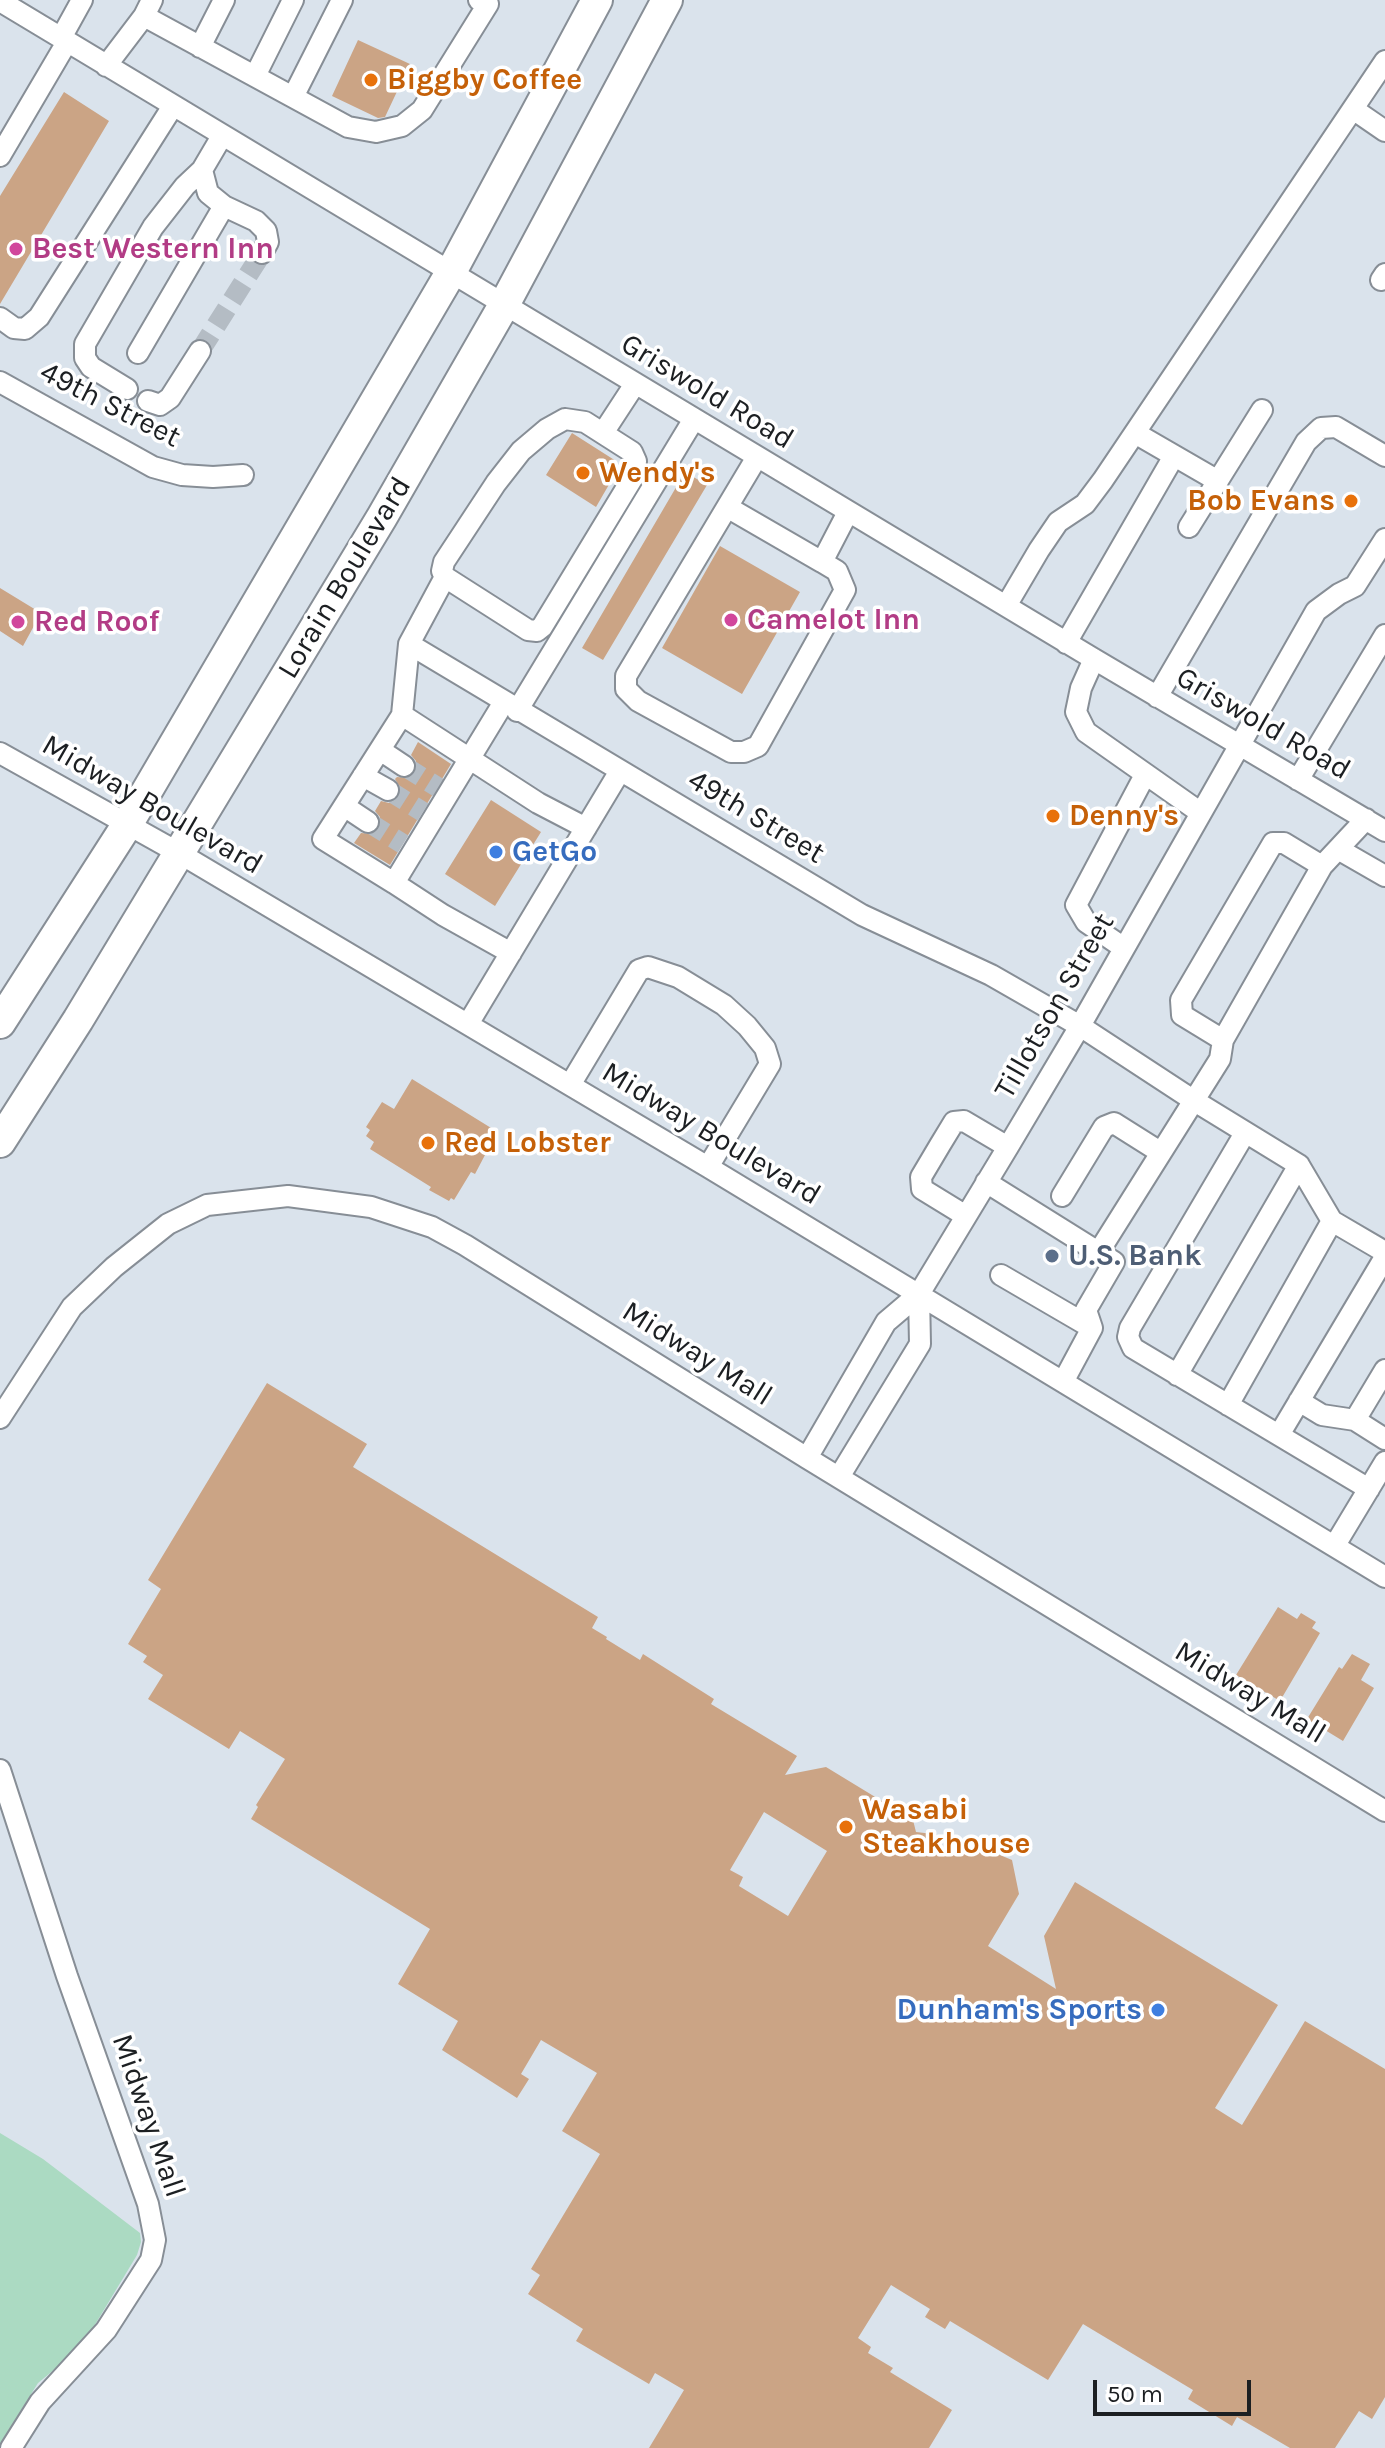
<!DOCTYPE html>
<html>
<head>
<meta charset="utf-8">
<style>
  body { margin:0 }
  #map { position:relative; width:1385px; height:2448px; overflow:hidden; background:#dae3ec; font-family:Karla,sans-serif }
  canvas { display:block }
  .scale { position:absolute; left:1093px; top:2380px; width:158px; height:36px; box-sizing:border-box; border:4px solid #1c1f22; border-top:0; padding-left:10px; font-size:24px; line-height:28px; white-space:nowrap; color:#1c1f22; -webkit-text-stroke:6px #fff; paint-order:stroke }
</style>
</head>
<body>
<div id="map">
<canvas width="1385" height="2448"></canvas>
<div class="scale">50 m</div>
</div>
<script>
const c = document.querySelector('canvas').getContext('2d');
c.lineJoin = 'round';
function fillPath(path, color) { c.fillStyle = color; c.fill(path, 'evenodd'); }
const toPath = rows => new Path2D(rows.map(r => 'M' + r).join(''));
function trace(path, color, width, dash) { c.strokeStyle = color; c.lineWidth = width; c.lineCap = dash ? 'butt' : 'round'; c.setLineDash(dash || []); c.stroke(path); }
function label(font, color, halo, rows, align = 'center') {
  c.font = font + ' Karla,sans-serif'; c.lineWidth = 7; c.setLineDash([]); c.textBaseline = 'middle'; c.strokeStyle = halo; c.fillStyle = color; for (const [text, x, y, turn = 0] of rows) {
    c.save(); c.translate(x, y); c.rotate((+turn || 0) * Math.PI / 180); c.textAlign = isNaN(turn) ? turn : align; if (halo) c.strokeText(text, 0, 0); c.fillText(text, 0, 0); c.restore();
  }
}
const green = toPath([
  [0,2133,43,2159,140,2233,141,2242,137,2255,90,2333,61,2364,38,2383,0,2444]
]);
const building = toPath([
  [358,40,410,64,385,117,378,118,332,96],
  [64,92,109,121,0,304,0,196],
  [572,433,616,461,618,469,596,507,546,475],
  [685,472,707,485,603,660,582,648],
  [720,546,800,592,742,694,662,648],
  [0,588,41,613,23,646,0,631],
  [418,742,451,764,390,865,354,843,361,833,373,834,379,828,380,817,375,811,381,801,389,803,399,797,401,789,395,779,397,777,409,778,415,772,416,761,411,755],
  [491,800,541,832,495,906,445,874],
  [412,1079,496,1131,482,1153,485,1155,475,1174,471,1172,454,1200,451,1198,449,1201,429,1190,431,1187,370,1149,374,1142,366,1136,370,1130,366,1127,382,1102,394,1109],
  [267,1383,367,1444,353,1467,598,1617,592,1628,607,1637,606,1639,640,1660,643,1654,714,1699,711,1704,797,1756,785,1775,826,1767,913,1820,916,1832,933,1834,942,1848,963,1843,971,1846,973,1844,1012,1860,1019,1894,988,1946,1056,1989,1044,1936,1075,1882,1278,2005,1215,2108,1242,2125,1305,2021,1385,2069,1385,2397,1372,2419,1359,2411,1335,2448,1290,2448,1237,2417,1232,2426,1188,2399,1193,2390,1083,2324,1048,2380,950,2321,945,2329,925,2317,930,2309,891,2285,858,2338,871,2347,868,2353,893,2368,890,2372,952,2410,929,2448,649,2448,684,2390,655,2373,649,2384,576,2341,583,2329,528,2294,540,2275,531,2269,600,2154,562,2131,597,2073,541,2040,521,2074,529,2079,517,2098,442,2050,458,2021,398,1984,430,1929,251,1819,258,1807,256,1805,285,1759,240,1731,229,1749,148,1699,163,1675,143,1662,147,1656,128,1644,161,1589,148,1580],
  [764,1812,827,1851,788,1916,739,1886,743,1877,730,1870],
  [1278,1607,1297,1619,1301,1613,1316,1622,1312,1628,1320,1633,1280,1701,1236,1675],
  [1352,1654,1370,1664,1361,1680,1374,1688,1343,1741,1307,1719,1339,1667,1342,1669]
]);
const minorTunnel = toPath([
  [200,351,262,253],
  [404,766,439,788],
  [388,790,423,812],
  [368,822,403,844]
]);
const minor = toPath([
  [0,1,1094,659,1385,831],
  [144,16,348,127,376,132,402,126,422,110,488,4,479,0],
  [61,38,82,0],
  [200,47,224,0],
  [106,66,144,16,152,0],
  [255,76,293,0],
  [293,97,342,0],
  [1353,109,1385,131],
  [0,156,67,42],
  [224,206,256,221,266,231,268,242,262,253],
  [1381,280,1385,274],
  [0,318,14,328,25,329,39,317,173,106],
  [138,353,224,206,208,193,202,170,222,136],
  [0,382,153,467,182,475,213,477,243,475],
  [127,389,91,367,85,358,85,344,153,227,185,186,202,170],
  [148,401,160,405,170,398,200,351],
  [565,419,585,422,632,452,636,461,635,474,542,627,537,631,528,630,445,577,442,571,444,562,496,483,521,451,547,429,565,419],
  [603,433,635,384],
  [1135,433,1218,481],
  [757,457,626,676,626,689,638,701,731,752,744,752,758,746,845,590,837,571,822,562,848,512],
  [727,507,822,562],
  [1189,527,1262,410],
  [1006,606,1039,550,1058,522,1085,504,1103,480,1385,61],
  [1066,643,1174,456],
  [409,644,862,915,991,975,1080,1026,1193,1100,1299,1165,1332,1221,1385,1252],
  [1094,659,1081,688,1076,712,1086,732,1201,813],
  [1157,697,1306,442,1321,428,1336,427,1385,456],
  [504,702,394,883,443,915,511,953],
  [517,711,694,419],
  [402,715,409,644,445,577],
  [380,750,404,766],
  [0,753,179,853,708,1167,1385,1577],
  [363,776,388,790],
  [1298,780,1385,635],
  [344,806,368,822],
  [1338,849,1385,876],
  [394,883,323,839,402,715,538,803,586,828],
  [1124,948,1086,922,1076,905,1145,775],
  [468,1024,620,771],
  [1223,1040,1182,1015,1181,1000,1273,843,1284,843,1322,866],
  [570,1085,639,970,648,967,678,977,724,1005,747,1026,765,1048,770,1064,708,1167],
  [1245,1133,1130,1328,1128,1337,1133,1348,1369,1489],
  [986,1182,1114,1262,1086,1310,1092,1328,1063,1382],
  [1062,1196,1104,1127,1114,1123,1160,1152],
  [966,1216,922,1189,921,1177,940,1145,954,1122,964,1121,1008,1147],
  [1098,1253,1220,1059,1223,1040,1322,866,1366,819],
  [1001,1275,1092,1328],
  [1177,1375,1299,1165],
  [1299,1401,1322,1415,1355,1420,1385,1439],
  [1228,1405,1332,1221],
  [0,1418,72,1307,114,1267,168,1224,207,1205,288,1196,371,1207,432,1227,465,1245,807,1458,1385,1811],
  [1355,1420,1385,1370],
  [1279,1435,1385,1257],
  [807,1458,886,1322,919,1294,1008,1147,1080,1026,1316,611,1339,594,1355,586,1385,539],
  [839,1477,920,1344,919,1294],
  [1335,1545,1385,1462],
  [0,1770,67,1976,148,2204,155,2240,151,2260,106,2330,40,2402,11,2448]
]);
const highway = toPath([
  [0,1023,127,825,450,274,597,0],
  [0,1142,78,1020,382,517,504,305,667,0]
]);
const markers = [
  [371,80,8,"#e8710a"],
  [16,249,8,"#d1479c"],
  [583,473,8,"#e8710a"],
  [1351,501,8,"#e8710a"],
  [731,620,8,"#d1479c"],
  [18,622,8,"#d1479c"],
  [1053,816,8,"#e8710a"],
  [496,852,8,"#3f7fe0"],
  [428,1143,8,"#e8710a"],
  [1052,1256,8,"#5c6f8a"],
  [846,1827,8,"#e8710a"],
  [1158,2010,8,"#3f7fe0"]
];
const foodNames = [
  ["Biggby Coffee",387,80],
  ["Wendy's",599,473],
  ["Bob Evans",1335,501,"right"],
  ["Denny's",1069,816],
  ["Red Lobster",444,1143],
  ["Wasabi",862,1810],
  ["Steakhouse",862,1844]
];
const hotelNames = [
  ["Best Western Inn",32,249],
  ["Camelot Inn",747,620],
  ["Red Roof",34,622]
];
const streetNames = [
  ["Griswold Road",707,392,31],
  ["49th Street",110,405,27],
  ["Lorain Boulevard",345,578,-59],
  ["Griswold Road",1263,724,30],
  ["Midway Boulevard",152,805,30],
  ["49th Street",756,817,31],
  ["Tillotson Street",1055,1006,-60],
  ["Midway Boulevard",711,1134,31],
  ["Midway Mall",697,1354,32],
  ["Midway Mall",1250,1693,31],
  ["Midway Mall",148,2116,71]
];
const shopNames = [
  ["GetGo",512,852],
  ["Dunham's Sports",1142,2010,"right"]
];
const serviceNames = [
  ["U.S. Bank",1068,1256]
];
fillPath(green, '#abdac2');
fillPath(building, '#cba485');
trace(minorTunnel, '#b4bcc4', 20, [20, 10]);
trace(minor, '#878e96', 24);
trace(highway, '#878e96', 34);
trace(minor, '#fff', 20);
trace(highway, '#fff', 30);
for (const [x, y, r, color] of markers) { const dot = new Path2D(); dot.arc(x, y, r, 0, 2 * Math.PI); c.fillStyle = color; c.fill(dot); trace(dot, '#fff', 3); }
label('bold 30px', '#c56008', '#fff', foodNames, 'left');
label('bold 30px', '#b23c85', '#fff', hotelNames, 'left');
label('30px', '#1c1f22', '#fff', streetNames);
label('bold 30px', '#366cbe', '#fff', shopNames, 'left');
label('bold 30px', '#4e5e75', '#fff', serviceNames, 'left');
</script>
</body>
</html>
